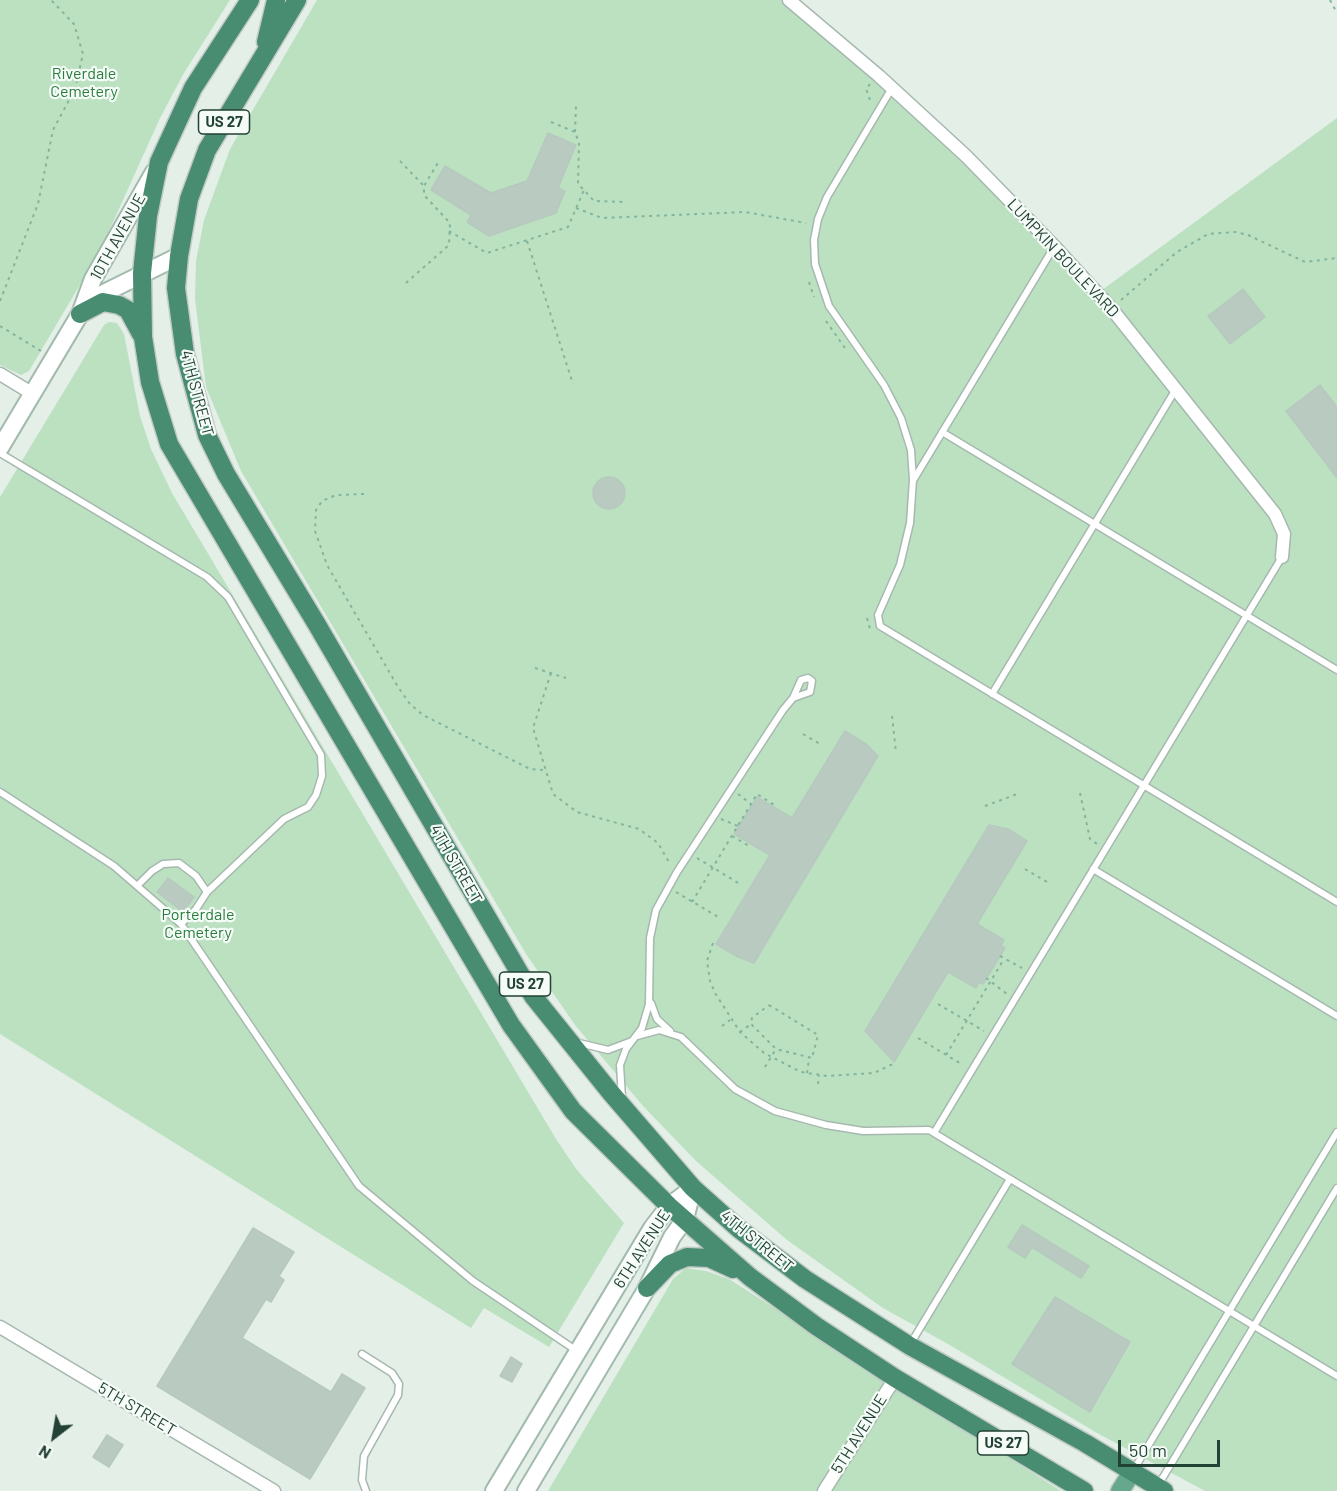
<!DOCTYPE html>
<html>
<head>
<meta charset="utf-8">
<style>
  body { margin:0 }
  #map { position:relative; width:1337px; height:1491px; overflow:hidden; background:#e4efe8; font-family:Barlow,sans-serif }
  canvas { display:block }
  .north { position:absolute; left:24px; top:1407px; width:60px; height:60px; -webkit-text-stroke:4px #f5fbf7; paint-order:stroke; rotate:211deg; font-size:16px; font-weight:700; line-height:24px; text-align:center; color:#224235 }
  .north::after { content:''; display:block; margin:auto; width:21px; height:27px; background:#224235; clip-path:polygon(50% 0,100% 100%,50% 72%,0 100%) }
  .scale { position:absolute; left:1118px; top:1440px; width:102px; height:27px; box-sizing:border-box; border:3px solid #224235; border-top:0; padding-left:8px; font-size:18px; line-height:21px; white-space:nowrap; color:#224235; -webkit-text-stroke:4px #f5fbf7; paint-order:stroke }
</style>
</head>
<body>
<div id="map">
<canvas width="1337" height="1491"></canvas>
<div class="north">N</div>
<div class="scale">50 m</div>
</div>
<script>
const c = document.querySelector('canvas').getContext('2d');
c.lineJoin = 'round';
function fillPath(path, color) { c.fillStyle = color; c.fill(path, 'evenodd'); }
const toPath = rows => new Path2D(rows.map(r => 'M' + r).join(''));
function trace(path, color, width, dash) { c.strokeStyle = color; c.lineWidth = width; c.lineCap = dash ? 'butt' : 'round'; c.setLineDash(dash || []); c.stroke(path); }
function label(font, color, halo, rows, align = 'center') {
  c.font = font + ' Barlow,sans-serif'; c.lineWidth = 4.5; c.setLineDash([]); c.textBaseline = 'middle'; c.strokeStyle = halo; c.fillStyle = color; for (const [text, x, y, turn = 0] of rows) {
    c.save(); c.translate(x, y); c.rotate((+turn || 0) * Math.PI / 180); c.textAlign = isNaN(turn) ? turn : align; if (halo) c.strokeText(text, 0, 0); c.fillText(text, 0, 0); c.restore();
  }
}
const green = toPath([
  [0,0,230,0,184,73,160,118,100,251,29,371,21,375,0,365],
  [317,0,789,0,879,76,1098,293,1337,118,1337,1491,1205,1491,1097,1433,948,1344,883,1308,787,1240,696,1161,643,1106,575,1025,526,954,241,471,206,387,195,299,196,261,204,220,230,149],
  [109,322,117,323,124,334,140,416,151,449,172,493,556,1139,577,1170,624,1223,549,1347,484,1308,471,1328,0,1034,0,497,104,325],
  [686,1268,706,1271,729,1279,1061,1491,548,1491,673,1279]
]);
const building = toPath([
  [548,133,576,145,558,188,565,191,556,213,489,236,467,222,471,215,431,190,445,166,491,193,527,181,548,133],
  [1243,289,1265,317,1230,344,1208,316,1243,289],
  [1320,385,1337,407,1337,478,1286,411,1320,385],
  '593 493a16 16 0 1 1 32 0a16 16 0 1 1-32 0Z',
  [845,731,866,744,878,756,754,963,738,957,716,944,770,855,734,834,757,797,792,818,845,731],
  [989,825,1008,829,1027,841,977,924,1004,940,1001,946,1005,948,983,984,979,982,976,988,948,972,894,1062,865,1031,989,825],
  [168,878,194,897,183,912,157,892,168,878],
  [1022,1225,1089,1266,1081,1278,1032,1247,1025,1258,1008,1247,1022,1225],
  [253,1228,294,1252,279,1276,284,1280,271,1302,266,1299,242,1338,331,1392,342,1374,365,1388,310,1479,157,1386,253,1228],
  [1055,1297,1130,1342,1090,1412,1012,1364,1055,1297],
  [511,1357,522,1364,512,1382,500,1376,511,1357],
  [107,1435,123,1445,109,1467,93,1457,107,1435]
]);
const path = toPath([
  [1330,0,1337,13],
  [870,84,866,89,871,103],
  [551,122,575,132,579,143,578,184,584,190,594,201,626,202],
  [575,132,576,105],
  [400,161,424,186],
  [576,208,602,218,745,212,806,223],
  [449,231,487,253,568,227,584,190],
  [527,241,573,384],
  [809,282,814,297],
  [406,283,449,245,450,223,424,195,424,186,439,161],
  [1121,300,1177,252,1208,234,1235,232,1248,235,1305,262,1337,258],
  [0,301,38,204,53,130,75,89,83,54,74,24,51,0],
  [826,321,847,351],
  [0,326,41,351],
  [364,494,336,495,322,501,316,510,315,531,327,565,398,687,410,704,423,715,530,769,544,770],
  [867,618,870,629],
  [535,668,566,678],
  [551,673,533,728,553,794,577,812,639,829,658,843,670,864],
  [892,716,896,752],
  [803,734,820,744],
  [1080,793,1090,839,1097,844],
  [738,794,751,804],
  [985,806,1020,793],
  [721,819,738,826],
  [732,836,751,847],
  [697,858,740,884],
  [1025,869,1047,882],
  [676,892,720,918],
  [692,902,757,794,776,806],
  [713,943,707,961,710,981,715,993,740,1032,764,1053,801,1072,827,1076,874,1073,895,1063],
  [1000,956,1022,968],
  [986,978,1007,994],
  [938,1004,984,1031],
  [769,1005,818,1035,812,1058,776,1049,751,1024,752,1018,769,1005],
  [722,1026,730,1020],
  [740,1032,751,1024],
  [918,1038,963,1065],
  [946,1055,1004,959],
  [765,1067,776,1049],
  [807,1073,809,1059],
  [818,1084,819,1075]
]);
const service = toPath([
  [892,88,827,197,818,219,814,240,815,264,829,306,884,385,901,418,911,450,913,480,910,523,900,565,878,615,880,626,1337,902],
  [942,432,1337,670],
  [0,453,207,577,228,597,321,755,322,776,316,795,308,807,284,819,207,892],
  [914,479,1054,247],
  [992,694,1176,389],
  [0,792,114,866,181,924,359,1186,473,1281,577,1351],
  [1093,869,1337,1016],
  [137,886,152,871,163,864,179,863,196,876,207,892,196,909,181,924],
  [651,1003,657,1019,670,1031],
  [637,1036,659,1030,681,1037,735,1089,775,1111,826,1125,863,1131,929,1130,1337,1376],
  [579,1043,608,1050,632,1041],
  [622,1098,620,1065,626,1049,642,1028,649,1004,650,938,656,910,677,872,783,710,793,698,810,692,812,681,808,678,801,680,793,698],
  [934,1133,1282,557],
  [911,1343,1010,1179],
  [362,1354,392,1373,399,1384,398,1395,364,1456,362,1480,366,1491],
  [1133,1471,1337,1132],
  [1159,1484,1337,1188]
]);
const minor = toPath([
  [789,0,879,76,966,156,1054,246,1111,308,1275,514,1284,534,1282,557],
  [0,374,33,394],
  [0,1327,274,1491],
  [824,1491,895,1378]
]);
const secondary = toPath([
  [85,308,96,297,179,256],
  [0,448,80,314,93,279,154,172],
  [494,1491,652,1228,669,1206,693,1188],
  [526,1491,647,1288,672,1237,685,1219,693,1188]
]);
const primary = toPath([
  [1120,1491,1132,1472]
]);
const trunk = toPath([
  [250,0,193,88,159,162,148,216,142,273,143,337,150,382,169,444,511,1025,573,1111,669,1206,750,1277,816,1326,895,1378,1084,1491],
  [297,0,207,150,189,199,179,256,176,288,185,354,207,435,226,474,316,623,533,996,611,1093,693,1188,739,1229,805,1279,910,1346,1085,1443,1164,1491],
  [266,42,276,0],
  [80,314,103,302,119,305,128,310,141,334],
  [647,1288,670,1264,687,1257,709,1258,733,1269]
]);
const shields = [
  [224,122,51],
  [525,984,51],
  [1003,1443,51]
];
const shieldNames = [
  ["US 27",224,122],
  ["US 27",525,984],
  ["US 27",1003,1443]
];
const parkNames = [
  ["Riverdale",84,74],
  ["Cemetery",84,92],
  ["Porterdale",198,915],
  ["Cemetery",198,933]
];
const streetNames = [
  ["10TH AVENUE",118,237,-61],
  ["LUMPKIN BOULEVARD",1063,258,47],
  ["4TH STREET",197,393,75],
  ["4TH STREET",456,864,60],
  ["4TH STREET",757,1241,39],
  ["6TH AVENUE",642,1249,-57],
  ["5TH STREET",137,1409,31],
  ["5TH AVENUE",859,1434,-58]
];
fillPath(green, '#bce1c1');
fillPath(building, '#b9cac1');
trace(building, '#b6c9be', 1.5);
trace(service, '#a6b8af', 9);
trace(minor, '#a6b8af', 15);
trace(secondary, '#a2bbaf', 20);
trace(primary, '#c1cac6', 21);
trace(trunk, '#c1cac6', 21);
trace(path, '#83b49d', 2, [3, 4.5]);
trace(service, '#fff', 6);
trace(minor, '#fff', 12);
trace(secondary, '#fff', 16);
trace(primary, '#66a78d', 18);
trace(trunk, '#488c72', 18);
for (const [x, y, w] of shields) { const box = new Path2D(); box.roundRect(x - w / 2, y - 12, w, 24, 4.5); c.fillStyle = '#f5fbf7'; c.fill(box); trace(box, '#224235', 1.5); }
label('bold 15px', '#224235', null, shieldNames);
label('16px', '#297c3d', '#f5fbf7', parkNames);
label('16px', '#224235', '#f5fbf7', streetNames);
</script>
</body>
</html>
